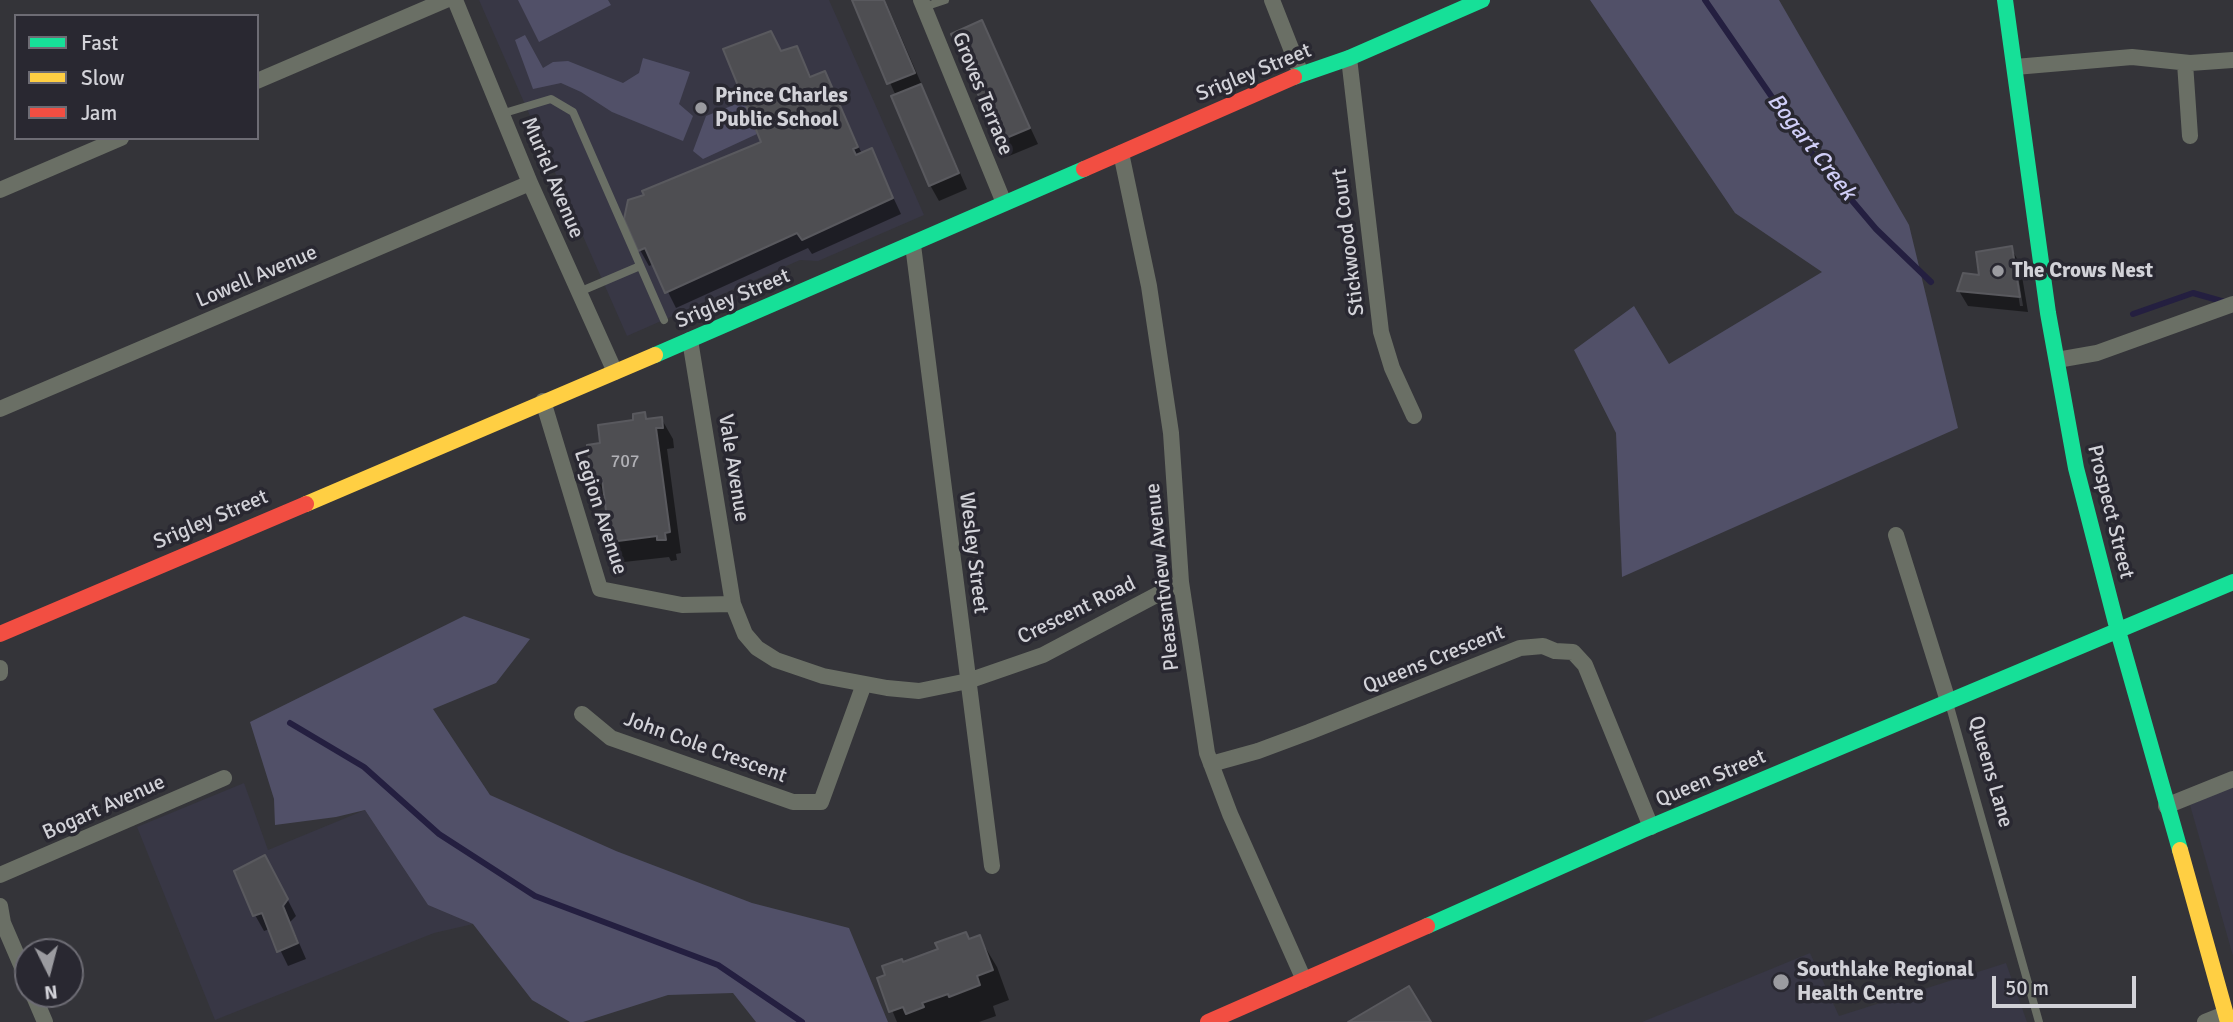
<!DOCTYPE html>
<html>
<head>
<meta charset="utf-8">
<style>
  body { margin:0 }
  #map { position:relative; width:2233px; height:1022px; overflow:hidden; background:#343439; font-family:Signika,sans-serif }
  canvas { display:block }
  .legend { position:absolute; left:14px; top:14px; width:245px; height:126px; box-sizing:border-box; background:#292831; border:2px solid #6d6c74; margin:0; padding:9px 12px; list-style:none; font-size:21px; color:#d2d2d8 }
  .legend li { display:flex; align-items:center; gap:14px; height:35px }
  .legend b { width:35px; border:2px solid #6d6c74 }
  .north { position:absolute; left:14px; top:938px; width:70px; height:70px; box-sizing:border-box; background:#292831; border:2px solid #6d6c74; border-radius:50%; rotate:174deg; font-size:19px; font-weight:700; line-height:28px; text-align:center; color:#d2d2d8 }
  .north::after { content:''; display:block; margin:auto; width:24px; height:32px; background:#9b9ba0; clip-path:polygon(50% 0,100% 100%,50% 72%,0 100%) }
  .scale { position:absolute; left:1992px; top:976px; width:144px; height:32px; box-sizing:border-box; border:4px solid #d2d2d8; border-top:0; padding-left:9px; font-size:21px; line-height:24px; white-space:nowrap; color:#d2d2d8; -webkit-text-stroke:5px #292831; paint-order:stroke }
</style>
</head>
<body>
<div id="map">
<canvas width="2233" height="1022"></canvas>
<ul class="legend">
<li><b style="height:9px;background:#16e098"></b>Fast</li>
<li><b style="height:9px;background:#ffcf43"></b>Slow</li>
<li><b style="height:9px;background:#f24e42"></b>Jam</li>
</ul>
<div class="north">N</div>
<div class="scale">50 m</div>
</div>
<script>
const c = document.querySelector('canvas').getContext('2d');
c.lineJoin = 'round';
function fillPath(path, color) { c.fillStyle = color; c.fill(path, 'evenodd'); }
const toPath = rows => new Path2D(rows.map(r => 'M' + r).join(''));
function trace(path, color, width, dash) { c.strokeStyle = color; c.lineWidth = width; c.lineCap = dash ? 'butt' : 'round'; c.setLineDash(dash || []); c.stroke(path); }
function label(font, color, halo, rows, align = 'center') {
  c.font = font + ' Signika,sans-serif'; c.lineWidth = 7; c.setLineDash([]); c.textBaseline = 'middle'; c.strokeStyle = halo; c.fillStyle = color; for (const [text, x, y, turn = 0] of rows) {
    c.save(); c.translate(x, y); c.rotate((+turn || 0) * Math.PI / 180); c.textAlign = isNaN(turn) ? turn : align; if (halo) c.strokeText(text, 0, 0); c.fillText(text, 0, 0); c.restore();
  }
}
const built = toPath([
  [479,0,829,0,924,215,818,261,800,260,627,336],
  [244,783,268,850,365,810,428,905,473,924,434,933,215,1020,137,827],
  [2233,786,2233,956,2190,805],
  [1810,953,1839,1016,2006,963,2027,1022,1642,1022]
]);
const green = toPath([
  [518,0,608,0,611,5,539,42],
  [1590,0,1779,0,1909,225,1958,428,1622,577,1616,433,1574,350,1634,306,1669,364,1822,272,1735,213],
  [525,35,543,68,553,62,568,61,623,83,639,73,643,58,690,72,679,104,693,116,683,141,612,112,581,92,561,83,533,89,515,40],
  [744,101,757,134,703,159,693,151,706,116],
  [464,616,530,639,496,683,433,709,490,795,616,851,752,903,849,928,888,1022,756,1022,733,993,668,995,583,1022,570,1022,532,1000,473,924,428,905,365,810,336,817,275,825,274,799,250,722]
]);
const shadow = toPath([
  [853,0,885,0,967,189,939,201,930,185,896,96],
  [981,22,1038,144,1009,156,953,35],
  [796,48,812,78,825,73,862,154,871,150,901,214,812,254,808,248,676,308,654,264,649,266,640,250,626,219,763,143,781,52],
  [2011,248,2020,264,2028,312,1968,306,1959,291,1981,277],
  [2013,262,2016,262,2023,306,2020,306],
  [644,414,647,420,661,418,673,439,674,448,667,449,681,553,676,554,677,560,671,561,669,557,624,562,612,542,605,500,593,479,602,444],
  [274,873,296,916,290,922,306,959,288,966,270,929,264,931,255,915],
  [979,937,997,967,1009,1000,993,1006,996,1016,979,1022,897,1022,879,979,903,964]
]);
const stream = toPath([
  [1705,0,1805,145,1876,229,1931,282],
  [2133,314,2193,293,2225,302],
  [290,723,364,767,439,834,535,896,718,965,802,1022]
]);
const building = toPath([
  [852,0,884,0,915,73,887,84,852,0],
  [982,20,1030,128,999,141,951,34,982,20],
  [771,31,781,51,797,46,810,77,825,71,858,147,853,149,856,155,872,148,893,198,802,240,797,233,665,293,645,248,638,251,624,219,628,200,644,195,642,191,761,142,723,49,771,31],
  [921,84,959,173,929,186,891,96,921,84],
  [2012,246,2020,297,1957,291,1963,273,1979,275,1976,252,2012,246],
  [645,412,646,419,662,417,663,428,656,428,670,532,665,533,666,540,657,540,657,536,610,542,602,479,592,480,587,445,600,443,598,425,633,420,633,414,645,412],
  [265,855,288,899,283,906,298,943,277,952,262,913,253,916,234,871,265,855],
  [966,932,969,939,980,935,993,970,977,976,980,985,949,997,948,994,922,1003,924,1007,906,1014,903,1007,889,1012,877,978,885,975,882,966,902,959,903,962,938,949,935,943,966,932],
  [1409,986,1431,1022,1348,1022,1409,986]
]);
const lane = toPath([
  [924,7,945,0],
  [501,114,551,99,573,112,664,320],
  [579,292,640,266],
  [1949,703,2039,1022]
]);
const street = toPath([
  [455,0,530,183,615,372],
  [921,0,1004,203],
  [1272,0,1301,74],
  [1349,58,1381,332,1392,368,1414,416],
  [2185,63,2190,136],
  [2015,67,2132,57,2190,63,2233,60],
  [257,81,446,0],
  [1121,153,1149,286,1171,433,1181,582,1207,753,1230,814,1304,980],
  [0,190,121,138],
  [913,245,992,866],
  [690,340,733,604,745,634,757,648,776,660,823,676,887,688,919,691,968,681,1043,655,1181,582],
  [2057,360,2097,353,2233,304],
  [543,401,600,589,682,605,733,604],
  [0,409,530,183],
  [1896,535,1948,701],
  [0,668,0,673],
  [582,714,611,738,793,802,821,802,864,684],
  [1211,764,1258,751,1309,732,1520,648,1543,646,1555,651,1573,652,1585,665,1651,827],
  [2166,806,2233,779],
  [0,875,224,778],
  [0,906,3,923,28,981],
  [33,994,45,1022],
  [2205,1022,2225,1014]
]);
const fast = toPath([
  [2005,0,2048,313,2076,468,2118,631,2180,850],
  [1294,77,1349,58,1482,0],
  [655,355,1084,169],
  [1427,926,1643,830,2233,582]
]);
const slow = toPath([
  [306,504,655,355],
  [2180,850,2228,1022]
]);
const jam = toPath([
  [1084,169,1294,77],
  [0,634,306,504],
  [1208,1022,1427,926]
]);
const markers = [
  [701,108,7,"#9b9ba0"],
  [1998,271,7,"#9b9ba0"],
  [1781,982,9,"#9b9ba0"]
];
const numberNames = [
  ["707",625,462]
];
const streetNames = [
  ["Srigley Street",1254,73,-22],
  ["Groves Terrace",982,94,68],
  ["Muriel Avenue",552,178,67],
  ["Stickwood Court",1349,242,-97],
  ["Lowell Avenue",257,277,-23],
  ["Srigley Street",733,299,-23],
  ["Vale Avenue",733,468,81],
  ["Legion Avenue",600,512,72],
  ["Prospect Street",2110,512,76],
  ["Srigley Street",211,520,-23],
  ["Wesley Street",973,553,83],
  ["Pleasantview Avenue",1163,577,-96],
  ["Crescent Road",1077,611,-26],
  ["Queens Crescent",1434,660,-22],
  ["John Cole Crescent",705,748,20],
  ["Queens Lane",1990,772,74],
  ["Queen Street",1711,779,-23],
  ["Bogart Avenue",104,808,-24]
];
const poiNames = [
  ["Prince Charles",715,96],
  ["Public School",715,120],
  ["The Crows Nest",2012,271],
  ["Southlake Regional",1797,970],
  ["Health Centre",1797,994]
];
const waterNames = [
  ["Bogart Creek",1811,147,52]
];
fillPath(built, '#383745');
fillPath(green, '#515068');
fillPath(shadow, '#0007');
trace(stream, '#241f40', 6);
fillPath(building, '#4e4e52');
trace(building, '#59595e', 2);
trace(lane, '#6a6f65', 8);
trace(street, '#6a6f65', 16);
trace(fast, '#16e098', 16);
trace(slow, '#ffcf43', 16);
trace(jam, '#f24e42', 16);
for (const [x, y, r, color] of markers) { const dot = new Path2D(); dot.arc(x, y, r, 0, 2 * Math.PI); c.fillStyle = color; c.fill(dot); trace(dot, '#292831', 2.5); }
label('18px', '#b1b1b6', null, numberNames);
label('21px', '#d2d2d8', '#292831', streetNames);
label('bold 21px', '#d2d2d8', '#292831', poiNames, 'left');
label('italic 23px', '#d0cef7', '#292831', waterNames);
</script>
</body>
</html>
